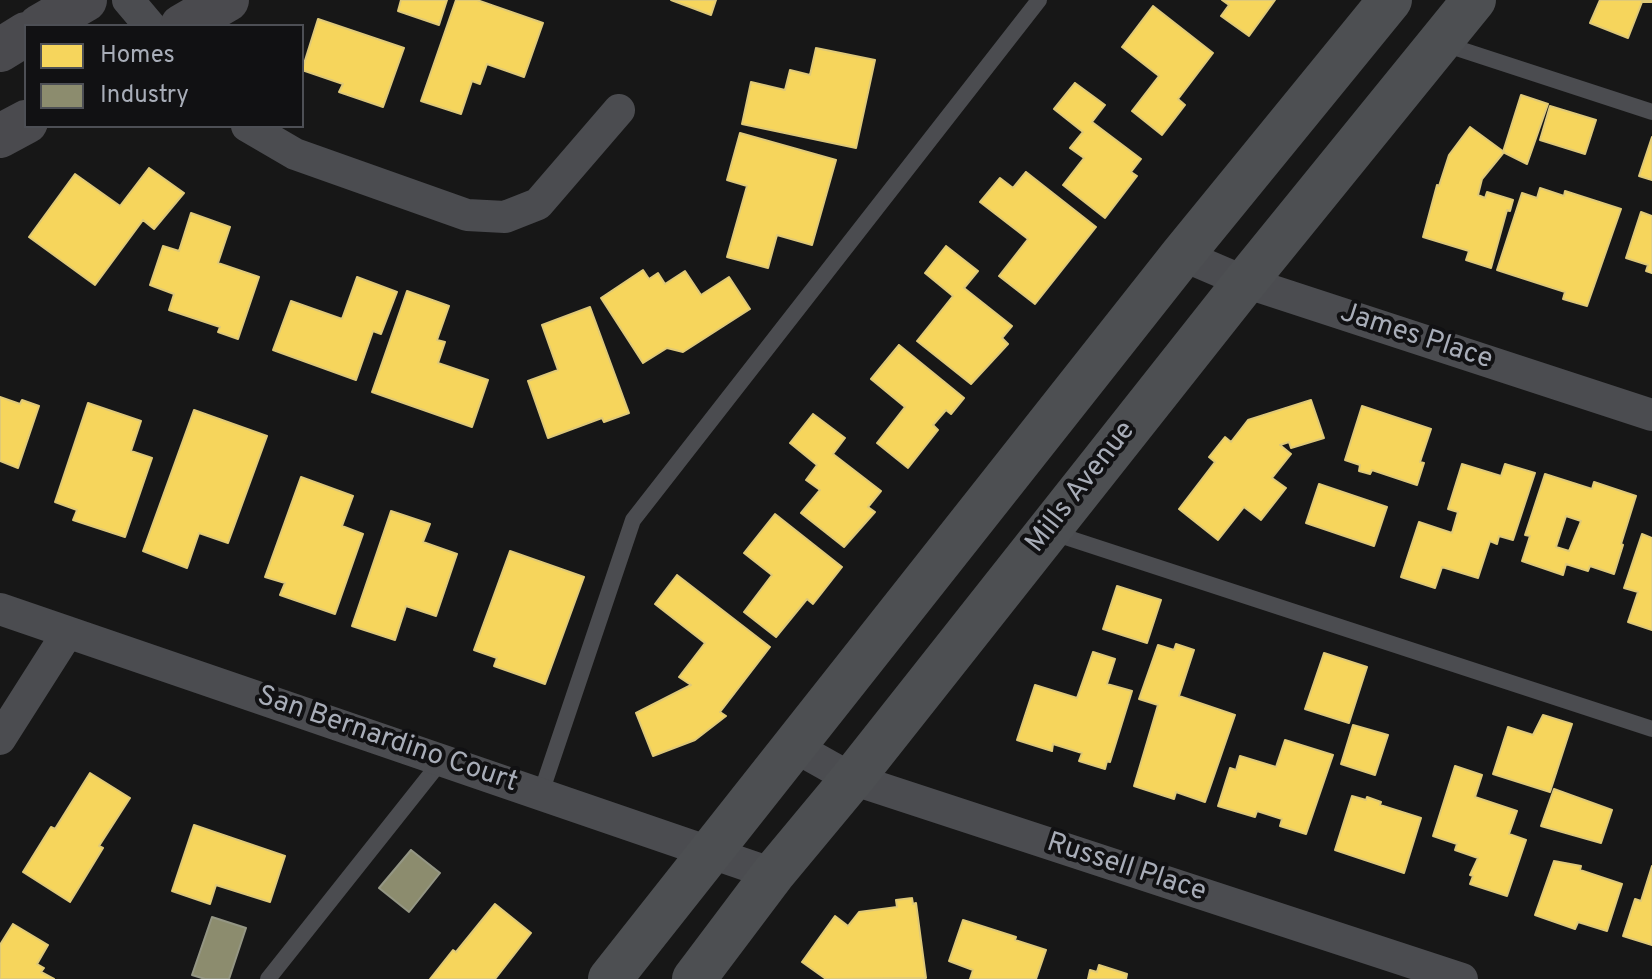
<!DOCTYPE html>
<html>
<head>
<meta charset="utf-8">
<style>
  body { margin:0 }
  #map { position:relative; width:1652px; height:979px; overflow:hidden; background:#171717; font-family:Overpass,sans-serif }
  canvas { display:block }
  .legend { position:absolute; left:24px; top:24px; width:280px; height:104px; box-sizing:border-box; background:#111113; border:2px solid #4d4f55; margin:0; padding:10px 14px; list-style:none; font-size:24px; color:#a8adb8 }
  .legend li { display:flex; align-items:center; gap:16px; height:40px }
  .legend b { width:40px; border:2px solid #4d4f55 }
</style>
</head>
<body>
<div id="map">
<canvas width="1652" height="979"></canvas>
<ul class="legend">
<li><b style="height:22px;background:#f6d55c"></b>Homes</li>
<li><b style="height:22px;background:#8c8c6e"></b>Industry</li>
</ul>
</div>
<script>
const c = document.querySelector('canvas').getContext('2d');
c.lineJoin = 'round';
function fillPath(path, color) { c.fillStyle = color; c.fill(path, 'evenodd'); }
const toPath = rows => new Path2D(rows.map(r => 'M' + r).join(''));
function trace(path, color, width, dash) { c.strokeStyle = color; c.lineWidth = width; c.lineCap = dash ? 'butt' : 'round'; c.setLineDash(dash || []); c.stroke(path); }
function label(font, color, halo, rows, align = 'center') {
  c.font = font + ' Overpass,sans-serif'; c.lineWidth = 8; c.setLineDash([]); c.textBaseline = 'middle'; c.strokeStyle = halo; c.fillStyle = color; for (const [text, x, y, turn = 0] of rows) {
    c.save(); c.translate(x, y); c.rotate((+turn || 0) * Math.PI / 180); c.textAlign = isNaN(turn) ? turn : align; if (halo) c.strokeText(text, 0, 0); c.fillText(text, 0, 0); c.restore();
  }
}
const homes = toPath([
  [401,0,447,0,439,25,398,11,401,0],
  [456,0,477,0,543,23,524,77,487,64,480,84,472,81,461,114,421,101,456,0],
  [671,0,716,0,711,15,671,0],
  [1222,0,1275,0,1249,36,1221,16,1229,5,1222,0],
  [1600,0,1652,0,1652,2,1642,2,1628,38,1590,23,1600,0],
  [1153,6,1213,53,1178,99,1185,105,1162,135,1132,111,1159,76,1122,47,1153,6],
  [318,19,404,48,383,107,339,92,343,84,302,70,318,19],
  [816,48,875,60,856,148,742,124,751,82,785,90,790,70,810,75,816,48],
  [1075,83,1105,105,1092,122,1141,159,1131,172,1137,176,1105,218,1063,185,1084,158,1070,148,1083,132,1054,109,1075,83],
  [1521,95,1548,104,1527,164,1503,152,1521,95],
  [1550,106,1596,120,1585,154,1540,140,1550,106],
  [1470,127,1504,152,1482,179,1478,195,1485,198,1487,192,1513,200,1510,211,1507,210,1491,268,1466,260,1469,251,1423,237,1437,185,1439,186,1449,155,1470,127],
  [740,133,836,160,812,245,777,235,768,268,727,257,747,186,727,180,740,133],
  [1652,137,1652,180,1639,176,1652,137],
  [149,168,184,193,154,229,143,220,95,285,29,237,75,174,120,206,149,168],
  [1026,172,1096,227,1035,304,999,276,1028,239,980,202,1000,178,1013,188,1026,172],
  [1540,188,1564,196,1565,191,1621,209,1587,306,1563,299,1565,292,1497,270,1522,193,1537,198,1540,188],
  [1641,212,1652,216,1652,273,1646,271,1648,265,1626,258,1641,212],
  [191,213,230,227,218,263,259,277,238,339,218,332,220,327,169,310,174,294,150,285,163,246,179,251,191,213],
  [946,246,978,271,964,288,1012,326,1002,338,1008,344,971,384,917,341,953,296,925,273,946,246],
  [643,270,649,279,658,273,665,284,685,271,701,295,729,277,750,309,683,352,667,348,643,363,601,298,643,270],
  [357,277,397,292,381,334,373,331,356,380,273,350,291,301,342,319,357,277],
  [407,291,449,306,437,340,445,342,438,363,488,380,472,427,372,392,407,291],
  [590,307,629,413,604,422,602,418,548,438,528,381,558,370,542,325,590,307],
  [899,345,964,398,951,414,946,410,933,425,938,430,908,468,877,443,905,407,871,379,899,345],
  [0,397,20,404,22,400,39,406,18,468,0,461,0,397],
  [1311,400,1324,438,1291,448,1289,442,1280,445,1291,454,1272,478,1286,488,1261,520,1244,507,1218,540,1179,509,1215,462,1209,457,1225,437,1231,442,1248,420,1311,400],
  [88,403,141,421,131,451,152,458,125,537,73,520,77,510,55,502,88,403],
  [1362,406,1431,429,1420,462,1424,463,1417,485,1372,470,1370,474,1359,471,1360,465,1345,460,1362,406],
  [194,410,267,436,228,543,199,533,187,568,143,551,194,410],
  [813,414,845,438,833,454,881,491,868,507,875,512,844,547,801,513,820,490,806,480,817,465,790,443,813,414],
  [1462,464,1501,476,1505,464,1535,473,1513,540,1499,536,1497,544,1490,541,1478,578,1442,567,1435,588,1401,577,1419,522,1452,533,1458,512,1448,509,1462,464],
  [1545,474,1592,489,1594,482,1636,496,1621,544,1623,545,1614,574,1590,566,1588,571,1566,564,1563,575,1522,561,1530,536,1525,535,1545,474],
  [1566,516,1581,521,1569,551,1556,547,1566,516],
  [301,477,353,496,342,526,363,534,335,614,280,595,285,583,265,577,301,477],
  [1319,484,1387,507,1374,546,1306,523,1319,484],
  [391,511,430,524,423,542,457,554,436,616,406,606,395,640,352,626,391,511],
  [775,514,842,567,813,604,807,599,776,637,744,612,772,575,744,553,775,514],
  [1642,534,1652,538,1652,630,1628,622,1638,592,1624,588,1642,534],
  [510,551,584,577,545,684,494,666,497,658,474,650,510,551],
  [677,575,770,647,720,712,726,716,695,740,653,756,636,713,691,685,679,677,705,643,655,604,677,575],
  [1117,586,1161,600,1147,643,1103,629,1117,586],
  [1176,644,1194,650,1179,696,1235,715,1205,802,1176,792,1174,799,1134,786,1158,705,1139,699,1158,645,1174,650,1176,644],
  [1093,652,1115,659,1107,684,1132,691,1110,762,1107,761,1105,769,1079,761,1082,753,1053,744,1052,751,1017,740,1035,685,1077,698,1093,652],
  [1324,653,1367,667,1349,723,1305,709,1324,653],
  [1543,715,1572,724,1550,792,1493,774,1508,727,1533,735,1543,715],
  [1353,725,1388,735,1375,775,1341,764,1353,725],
  [1285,740,1333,755,1306,834,1280,826,1282,819,1257,811,1255,817,1218,806,1230,768,1236,770,1240,756,1276,767,1285,740],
  [1455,766,1482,775,1475,797,1517,811,1509,834,1526,840,1507,896,1470,884,1473,876,1470,875,1478,858,1455,850,1457,844,1433,836,1455,766],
  [90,773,130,798,99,846,103,848,70,902,23,872,51,827,55,829,90,773],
  [1554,789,1612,810,1601,843,1541,826,1554,789],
  [1352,796,1366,800,1367,797,1381,802,1380,805,1421,818,1404,873,1335,850,1352,796],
  [194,825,285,856,270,902,216,885,210,904,172,891,194,825],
  [1554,861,1581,866,1580,870,1622,884,1607,931,1578,922,1575,929,1535,915,1554,861],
  [1652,866,1652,945,1623,936,1635,899,1641,901,1652,866],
  [912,898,913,904,916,903,926,978,826,979,802,962,835,916,848,926,859,912,897,907,896,900,912,898],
  [495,904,531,933,495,979,430,979,453,950,456,952,495,904],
  [963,920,1016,937,1015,940,1046,950,1036,979,970,979,973,970,949,961,963,920],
  [13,924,48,945,37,964,44,968,41,972,54,979,0,979,0,945,13,924],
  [1099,965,1127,974,1126,979,1088,979,1090,970,1097,972,1099,965]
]);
const industry = toPath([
  [411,850,440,873,409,912,379,888,411,850],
  [212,917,246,928,229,979,205,979,192,975,212,917]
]);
const service = toPath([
  [1444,44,1652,112],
  [1050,532,1652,729],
  [541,793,633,520,1039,0],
  [268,979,442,760]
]);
const minor = toPath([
  [128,0,150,26],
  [247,126,295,154,467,215,505,217,538,204,619,110],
  [1182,255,1245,282,1652,415],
  [0,609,773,874],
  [0,739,68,632],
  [795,747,852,779,1462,979]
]);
const secondary = toPath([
  [40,26,85,0],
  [182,26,227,0],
  [0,50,26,34],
  [0,136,26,122]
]);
const primary = toPath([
  [610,979,1182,255,1390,0],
  [694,979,773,874,852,779,1245,282,1474,0]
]);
const streetNames = [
  ["James Place",1416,338,18],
  ["Mills Avenue",1082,488,-52],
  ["San Bernardino Court",387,741,19],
  ["Russell Place",1126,869,18]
];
fillPath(homes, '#f6d55c');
trace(homes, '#dfc978', 2);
fillPath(industry, '#8c8c6e');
trace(industry, '#949684', 2);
trace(service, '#4b4c50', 16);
trace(minor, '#4b4c50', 32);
trace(secondary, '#4a4a4e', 44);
trace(primary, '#4d4f52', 44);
label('28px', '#a8adb8', '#111113', streetNames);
</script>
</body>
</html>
